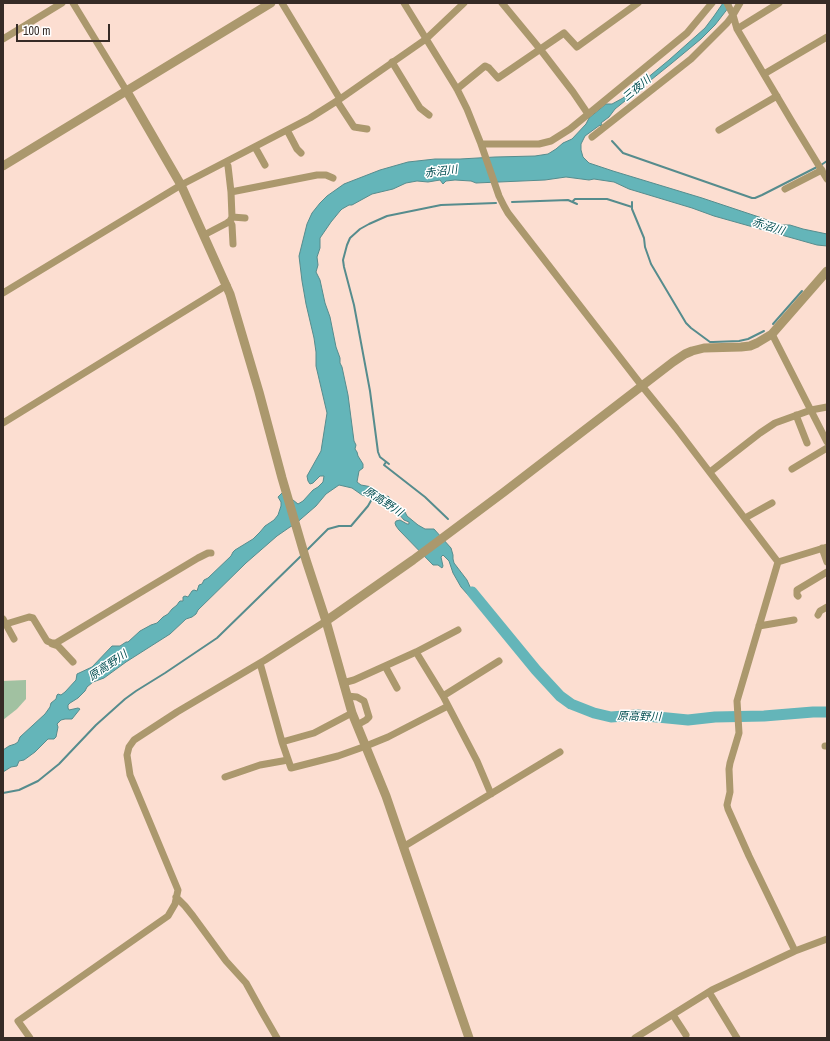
<!DOCTYPE html>
<html>
<head>
<meta charset="utf-8">
<style>
  body { margin:0 }
  #map { position:relative; width:830px; height:1041px; overflow:hidden; background:#fcded1; font-family:"Archivo Narrow",sans-serif }
  canvas { display:block }
  .frame { position:absolute; inset:0; border:4px solid #362b26; pointer-events:none }
  .scale { position:absolute; left:16px; top:24px; width:94px; height:18px; box-sizing:border-box; border:2px solid #362b26; border-top:0; padding-left:5px; font-size:12px; line-height:14px; white-space:nowrap; color:#362b26; -webkit-text-stroke:3px #fff; paint-order:stroke }
</style>
</head>
<body>
<div id="map">
<canvas width="830" height="1041"></canvas>
<div class="frame"></div>
<div class="scale">100 m</div>
</div>
<script>
const c = document.querySelector('canvas').getContext('2d');
c.lineJoin = 'round';
function fillPath(path, color) { c.fillStyle = color; c.fill(path, 'evenodd'); }
const toPath = rows => new Path2D(rows.map(r => 'M' + r).join(''));
function trace(path, color, width, dash) { c.strokeStyle = color; c.lineWidth = width; c.lineCap = dash ? 'butt' : 'round'; c.setLineDash(dash || []); c.stroke(path); }
function label(font, color, halo, rows, align = 'center') {
  c.font = font + ' "Archivo Narrow","Noto Sans JP",sans-serif'; c.lineWidth = 3; c.setLineDash([]); c.textBaseline = 'middle'; c.strokeStyle = halo; c.fillStyle = color; for (const [text, x, y, turn = 0] of rows) {
    c.save(); c.translate(x, y); c.rotate((+turn || 0) * Math.PI / 180); c.textAlign = isNaN(turn) ? turn : align; if (halo) c.strokeText(text, 0, 0); c.fillText(text, 0, 0); c.restore();
  }
}
const green = toPath([
  [26,680,26,699,17,709,3,720,3,681]
]);
const water = toPath([
  [723,3,732,3,715,25,701,39,672,63,615,109,609,117,601,123,602,125,601,126,600,125,585,136,581,144,581,150,583,157,589,163,613,171,702,198,762,218,779,225,790,225,803,229,827,234,827,246,817,245,714,216,692,208,629,189,614,182,594,179,589,180,566,177,545,180,476,183,471,181,455,180,446,181,443,184,440,180,428,182,417,181,406,183,393,189,372,194,352,205,349,205,342,209,340,211,331,222,320,238,320,248,317,257,318,265,316,272,320,280,325,303,330,317,336,347,340,358,340,363,342,367,348,395,354,441,356,445,355,449,357,452,358,456,363,464,363,468,359,471,357,482,361,485,372,487,376,493,382,497,384,498,388,496,390,498,390,501,399,507,405,512,407,516,418,525,425,529,434,529,451,548,453,555,453,559,454,563,467,580,471,589,475,594,488,609,469,596,461,587,453,573,449,561,443,555,441,557,443,566,442,568,438,565,433,565,399,530,396,526,395,523,396,521,400,520,407,524,409,524,409,522,404,520,398,513,375,499,362,495,352,488,339,485,326,494,316,506,294,525,290,527,277,536,246,563,198,610,196,614,192,617,186,619,170,634,126,662,104,678,93,682,87,687,85,691,78,698,70,703,68,705,68,708,69,710,78,708,80,709,72,719,65,719,61,720,57,724,58,727,56,737,54,739,48,739,35,752,24,760,19,761,17,766,11,767,3,772,3,750,9,746,15,744,18,742,20,737,45,714,50,707,51,703,56,699,57,695,58,694,61,695,65,692,76,680,77,674,92,667,112,646,120,646,126,642,128,642,140,631,151,625,157,623,163,617,168,614,172,609,177,605,179,602,180,601,183,601,183,597,185,596,188,597,192,591,194,590,197,591,199,585,202,584,204,580,208,578,231,556,233,552,235,550,253,539,260,532,265,526,274,520,278,515,281,506,281,502,278,497,283,492,298,504,303,501,313,490,318,487,323,482,324,476,320,476,313,483,310,484,308,481,307,476,321,451,327,413,316,366,316,352,314,338,306,304,302,281,299,256,307,224,312,213,320,203,327,196,344,184,380,170,408,162,435,159,460,159,495,157,535,156,548,154,556,149,563,143,572,139,586,124,589,118,606,104,612,104,623,98,669,60,705,28,714,16,723,3]
]);
const stream = toPath([
  [612,141,623,153,752,198,755,198,762,195,817,167],
  [821,165,827,161],
  [573,201,575,199,607,199,632,207],
  [512,202,568,200,577,204],
  [632,202,632,209,644,238,645,247,651,264,686,323,691,328,710,342,713,342,739,341,748,339,764,331],
  [773,324,802,291],
  [386,462,384,465,425,497,448,519],
  [389,464,380,457,378,452,370,391,354,305,344,267,343,260,347,245,350,238,360,229,369,224,387,216,441,205,496,203],
  [307,550,328,529,339,526,351,526,368,506,373,497],
  [3,793,19,790,38,781,59,764,96,725,125,699,136,691,165,673,217,638,301,556]
]);
const river = toPath([
  [472,592,536,670,560,696,571,704,594,713,611,717,637,715,688,720,715,717,764,716,813,712,827,712]
]);
const minor = toPath([
  [73,3,126,90],
  [282,3,340,99],
  [404,3,457,89,467,109,481,144,499,196,504,206,508,213,642,386,676,428,778,562],
  [502,3,540,49,573,92,588,114],
  [727,3,733,15,737,29,791,120,827,179],
  [737,29,779,3],
  [3,39,62,3],
  [392,62,420,108,429,115],
  [764,74,827,37],
  [457,89,485,66,489,68,498,78,564,33,577,47,638,3],
  [337,101,354,127,367,129],
  [287,130,297,149,301,153],
  [719,130,777,96],
  [592,137,691,59,727,23,733,15,740,3],
  [481,144,539,144,551,141,570,129,687,33,712,3],
  [255,147,265,165],
  [785,189,822,170],
  [231,192,317,175,326,175,333,178],
  [232,217,245,218],
  [230,221,232,225,233,244],
  [204,235,227,223,230,221,232,217,231,192,228,166,226,162],
  [3,293,181,185,310,118,340,99,426,39,464,3],
  [772,334,827,442],
  [796,415,807,443],
  [3,423,227,285],
  [792,469,827,448],
  [710,472,760,433,775,423,811,410,827,407],
  [745,518,772,503],
  [822,548,827,562],
  [798,596,797,595,797,590,827,572],
  [818,615,820,611,827,607],
  [3,619,14,639],
  [6,624,29,617,33,618,47,641,52,643,56,643,198,558,208,553,211,553],
  [759,626,794,620],
  [52,644,58,646,73,662],
  [416,652,443,696,477,761,491,794],
  [260,663,282,742,291,768,338,756,366,746,388,737,448,706],
  [385,666,397,688],
  [343,683,354,680,416,652,458,630],
  [347,696,357,697,364,701,365,704,369,717,366,720,357,725],
  [443,696,499,661],
  [282,742,314,733,352,713],
  [825,746,827,746],
  [225,777,260,765,288,760],
  [403,847,560,752],
  [176,897,185,906,193,916,226,961,246,983,262,1012,277,1038],
  [795,951,749,856,728,809,727,805,730,792,729,769,730,763,739,733,737,701,778,562,827,547],
  [709,992,737,1038],
  [673,1015,686,1035],
  [30,1038,18,1021,168,916,175,904,178,890,130,775,127,755,129,747,134,740,177,712,265,660,326,621],
  [635,1038,712,990,795,951,827,939]
]);
const tertiary = toPath([
  [126,90,181,185,230,294,259,392,282,478,306,560,326,621,352,713,386,796,469,1038],
  [3,166,271,3],
  [326,621,413,560,504,492,673,362,685,354,692,351,704,348,741,347,750,346,757,343,772,334,827,271]
]);
const waterNames = [
  ["三夜川",637,89,-40],
  ["赤沼川",441,172,-7],
  ["赤沼川",768,227,17],
  ["原高野川",383,502,33],
  ["原高野川",108,666,-34],
  ["原高野川",639,717,1]
];
fillPath(green, '#a1c1a1');
fillPath(water, '#64b5b9');
trace(water, '#568c8d', 1);
trace(stream, '#568c8d', 2);
trace(river, '#64b5b9', 11);
trace(minor, '#ab986d', 7);
trace(tertiary, '#ab986d', 9);
label('italic 11px', '#004d50', '#fff', waterNames);
</script>
</body>
</html>
